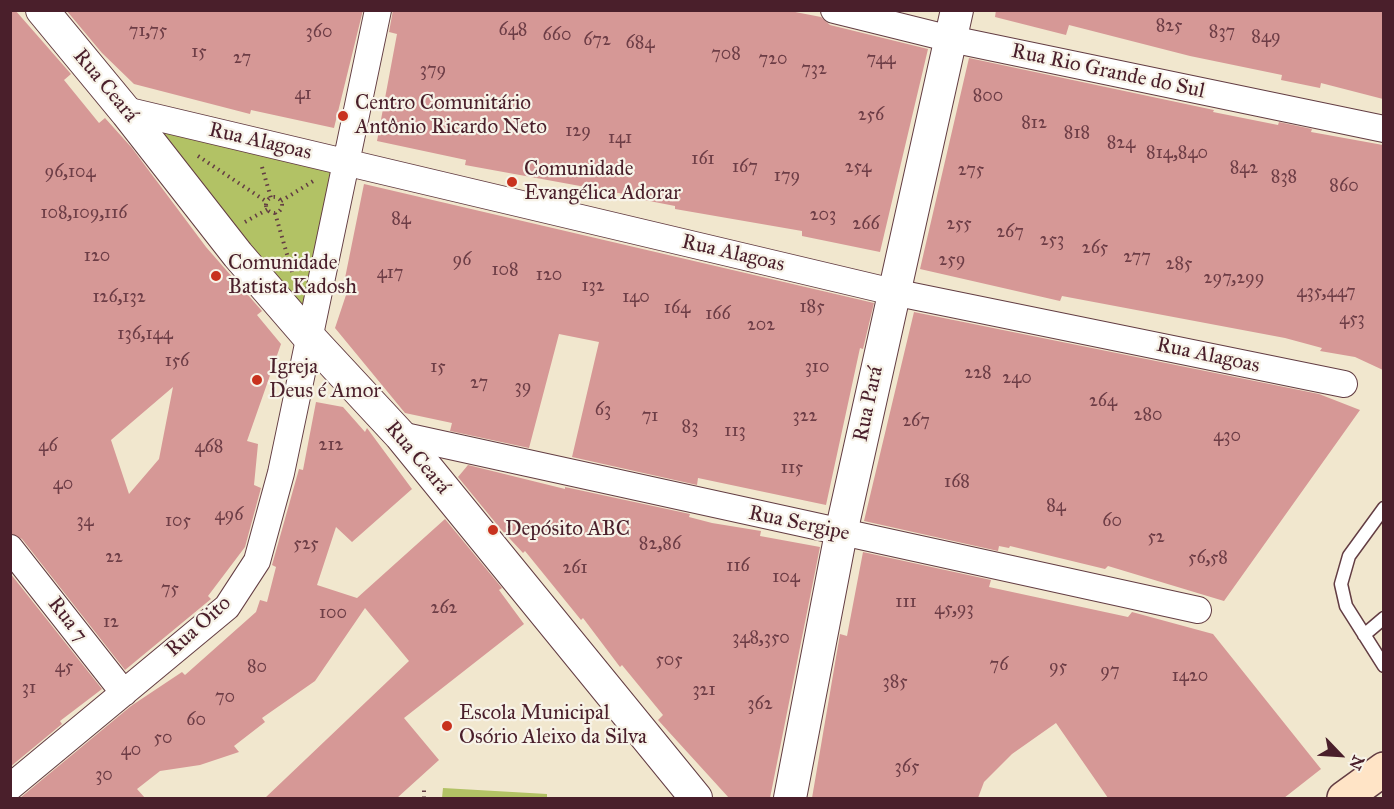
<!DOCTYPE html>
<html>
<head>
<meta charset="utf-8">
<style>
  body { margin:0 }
  #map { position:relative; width:1394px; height:809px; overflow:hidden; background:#f1e7ce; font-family:"IM FELL Great Primer",serif }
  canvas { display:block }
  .frame { position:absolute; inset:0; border:12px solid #4a1f2b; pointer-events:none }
  .north { position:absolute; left:1310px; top:725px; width:60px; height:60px; -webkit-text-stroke:4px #f7f3e8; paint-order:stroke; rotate:115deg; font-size:16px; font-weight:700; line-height:24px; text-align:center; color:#4a1f2b }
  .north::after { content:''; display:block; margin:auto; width:21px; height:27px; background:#4a1f2b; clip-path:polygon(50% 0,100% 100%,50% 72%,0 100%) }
</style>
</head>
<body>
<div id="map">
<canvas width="1394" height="809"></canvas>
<div class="frame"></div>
<div class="north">N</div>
</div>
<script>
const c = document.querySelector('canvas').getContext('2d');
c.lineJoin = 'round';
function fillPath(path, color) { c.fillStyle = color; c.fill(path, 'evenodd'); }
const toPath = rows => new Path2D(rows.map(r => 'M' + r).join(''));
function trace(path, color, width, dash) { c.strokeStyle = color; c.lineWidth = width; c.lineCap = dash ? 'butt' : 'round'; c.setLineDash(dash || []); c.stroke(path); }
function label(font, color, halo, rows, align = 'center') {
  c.font = font + ' "IM FELL Great Primer",serif'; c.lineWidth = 4.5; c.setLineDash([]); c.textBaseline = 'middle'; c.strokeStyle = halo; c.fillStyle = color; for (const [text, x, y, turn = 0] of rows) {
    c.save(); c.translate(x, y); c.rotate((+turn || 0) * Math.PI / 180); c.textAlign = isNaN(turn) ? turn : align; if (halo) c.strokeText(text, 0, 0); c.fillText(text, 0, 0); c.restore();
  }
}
const green = toPath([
  [125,110,346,161,308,336],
  [443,788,547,794,547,798,442,798]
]);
const building = toPath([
  [10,10,15,10,71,74,64,80,99,123,105,118,132,148,206,247,262,311,257,315,281,344,247,441,258,444,254,485,261,488,245,547,208,596,211,599,125,670,22,539,10,533],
  [173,387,159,459,129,494,111,440],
  [66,10,363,10,334,128,251,110,250,114,134,84,102,53],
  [393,10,785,10,821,17,830,25,928,49,880,252,802,236,802,231,675,209,675,206,634,198,635,196,465,165,466,160,377,141,397,34,389,32],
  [996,10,1383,10,1383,99,1321,83,1320,88,1281,80,1282,75,1190,56,1069,25,1066,35,995,17],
  [969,58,1214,110,1213,112,1278,125,1279,122,1312,129,1311,132,1383,145,1383,370,1355,357,1320,351,1322,348,1285,338,1062,296,1060,301,920,269],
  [364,184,874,303,863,349,860,348,826,505,698,478,697,485,572,457,599,342,559,334,529,448,450,431,452,423,405,413,335,328,348,289,343,288],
  [914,312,1319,394,1360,410,1224,601,1108,566,1105,569,1010,546,1009,548,999,546,998,551,864,521],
  [316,402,343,407,365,432,367,428,412,489,352,542,336,527,317,585,357,598,445,519,502,588,499,590,524,624,404,718,439,760,397,798,265,798,409,661,365,608,315,681,262,718,265,722,234,746,239,752,200,765,160,771,137,789,145,798,20,798,131,706,182,672,185,675,256,612,260,600,267,602,276,567,272,565,299,469,303,470],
  [468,465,565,489,565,487,690,514,689,517,712,523,761,531,760,536,820,547,770,798,729,798,658,720,663,715,622,665,620,667,583,618,581,620,525,551,523,553,499,527,458,477],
  [863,552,991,580,989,587,1128,617,1132,612,1213,634,1321,769,1284,798,1108,798,1056,723,1012,754,984,782,978,798,812,798,840,634,847,636],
  [10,573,102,689,60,721,62,724,10,767]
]);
const path = toPath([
  [198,156,267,202],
  [262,167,271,198],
  '266 205a8 8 0 1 1 16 0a8 8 0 1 1-16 0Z',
  [281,201,315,180],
  [275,213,293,275],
  [245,222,268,209],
  [424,798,424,789]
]);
const service = toPath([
  [1384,508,1349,556,1341,584,1346,606,1384,666],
  [1364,635,1384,618]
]);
const minor = toPath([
  [834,10,951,39,1384,129],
  [125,110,893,292,1344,384],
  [400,435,1198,610],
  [10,548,124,693],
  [10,787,227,607,257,561,281,473,378,10]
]);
const tertiary = toPath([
  [42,10,127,113,238,255,308,336,400,435,696,798],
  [790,798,841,533,957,10]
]);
const secondary = toPath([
  [1344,798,1384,769]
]);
const markers = [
  [343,116,6,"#c8321e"],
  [512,182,6,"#c8321e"],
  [216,276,6,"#c8321e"],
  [257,380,6,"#c8321e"],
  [493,530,6,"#c8321e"],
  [447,726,6,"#c8321e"]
];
const numberNames = [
  ["825",1169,27],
  ["648",513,31],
  ["71,75",148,32],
  ["360",319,33],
  ["837",1222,33],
  ["660",557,36],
  ["849",1266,38],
  ["672",597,41],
  ["684",640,44],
  ["15",199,53],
  ["708",726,55],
  ["27",242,59],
  ["720",773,60],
  ["744",881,60],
  ["732",814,70],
  ["379",433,71],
  ["41",303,95],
  ["800",988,97],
  ["256",871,116],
  ["812",1034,124],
  ["129",578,132],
  ["818",1077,134],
  ["141",620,139],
  ["824",1121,144],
  ["814,840",1177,154],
  ["161",703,160],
  ["167",745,168],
  ["254",858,168],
  ["842",1244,169],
  ["275",971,171],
  ["96,104",70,173],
  ["179",787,177],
  ["838",1284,178],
  ["860",1344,187],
  ["108,109,116",84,214],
  ["203",823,216],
  ["84",401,220],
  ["266",866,225],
  ["255",959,225],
  ["267",1010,233],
  ["253",1052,241],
  ["265",1095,249],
  ["120",97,257],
  ["277",1137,258],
  ["96",462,261],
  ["259",952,261],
  ["285",1179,265],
  ["108",505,271],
  ["417",390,274],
  ["120",549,276],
  ["297,299",1234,279],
  ["132",593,287],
  ["435,447",1326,293],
  ["126,132",119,298],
  ["140",636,298],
  ["185",812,308],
  ["164",677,309],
  ["166",718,315],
  ["453",1352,320],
  ["202",761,326],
  ["136,144",145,335],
  ["156",177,362],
  ["15",438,368],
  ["310",817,368],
  ["228",978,374],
  ["240",1017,379],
  ["27",479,384],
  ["39",523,388],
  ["264",1103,402],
  ["63",603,411],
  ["280",1148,416],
  ["71",650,417],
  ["322",805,417],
  ["267",916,422],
  ["83",690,428],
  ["113",735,432],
  ["430",1227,437],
  ["212",331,446],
  ["46",48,447],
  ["468",209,448],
  ["115",792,469],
  ["168",957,483],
  ["40",63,485],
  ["84",1056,507],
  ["496",229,516],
  ["34",85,522],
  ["105",178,522],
  ["60",1112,522],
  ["52",1156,538],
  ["525",306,545],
  ["82,86",660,545],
  ["22",114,558],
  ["56,58",1208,559],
  ["116",738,567],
  ["261",575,569],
  ["104",786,578],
  ["75",170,590],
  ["111",906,603],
  ["262",444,609],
  ["45,93",954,610],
  ["100",333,614],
  ["12",111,623],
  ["348,350",761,639],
  ["505",669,661],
  ["76",999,666],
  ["45",64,668],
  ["80",257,668],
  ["95",1058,668],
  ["97",1110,672],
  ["1420",1190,677],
  ["385",895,683],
  ["31",29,689],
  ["321",704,691],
  ["70",225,698],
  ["362",760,705],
  ["60",196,721],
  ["50",163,739],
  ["40",131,751],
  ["365",907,768],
  ["30",104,776]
];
const streetNames = [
  ["Rua Rio Grande do Sul",1108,72,12],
  ["Rua Ceará",105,86,50],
  ["Rua Alagoas",260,142,13],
  ["Rua Alagoas",733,254,13],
  ["Rua Alagoas",1208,356,12],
  ["Rua Pará",869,404,-78],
  ["Rua Ceará",417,458,50],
  ["Rua Sergipe",799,524,12],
  ["Rua 7",67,620,52],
  ["Rua Oito",199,627,-42]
];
const poiNames = [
  ["Centro Comunitário",355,104],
  ["Antônio Ricardo Neto",355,128],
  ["Comunidade",524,170],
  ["Evangélica Adorar",524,194],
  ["Comunidade",228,264],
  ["Batista Kadosh",228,288],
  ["Igreja",269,368],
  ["Deus é Amor",269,392],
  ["Depósito ABC",505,530],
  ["Escola Municipal",459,714],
  ["Osório Aleixo da Silva",459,738]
];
fillPath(green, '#b2c265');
fillPath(building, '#d69896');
trace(service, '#633d43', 15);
trace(minor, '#633d43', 28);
trace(tertiary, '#633d43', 34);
trace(secondary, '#633d43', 36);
trace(path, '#633d43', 4, [1.5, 4.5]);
trace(service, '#fff', 12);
trace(minor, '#fff', 26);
trace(tertiary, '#fff', 32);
trace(secondary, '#ffe4c6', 33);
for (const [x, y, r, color] of markers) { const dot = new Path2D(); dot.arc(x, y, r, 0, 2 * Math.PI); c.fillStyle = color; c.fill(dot); trace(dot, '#f7f3e8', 2); }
label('18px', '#6d3d46', null, numberNames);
label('21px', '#4a1f2b', '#f7f3e8', streetNames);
label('21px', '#4a1f2b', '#f7f3e8', poiNames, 'left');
</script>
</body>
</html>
